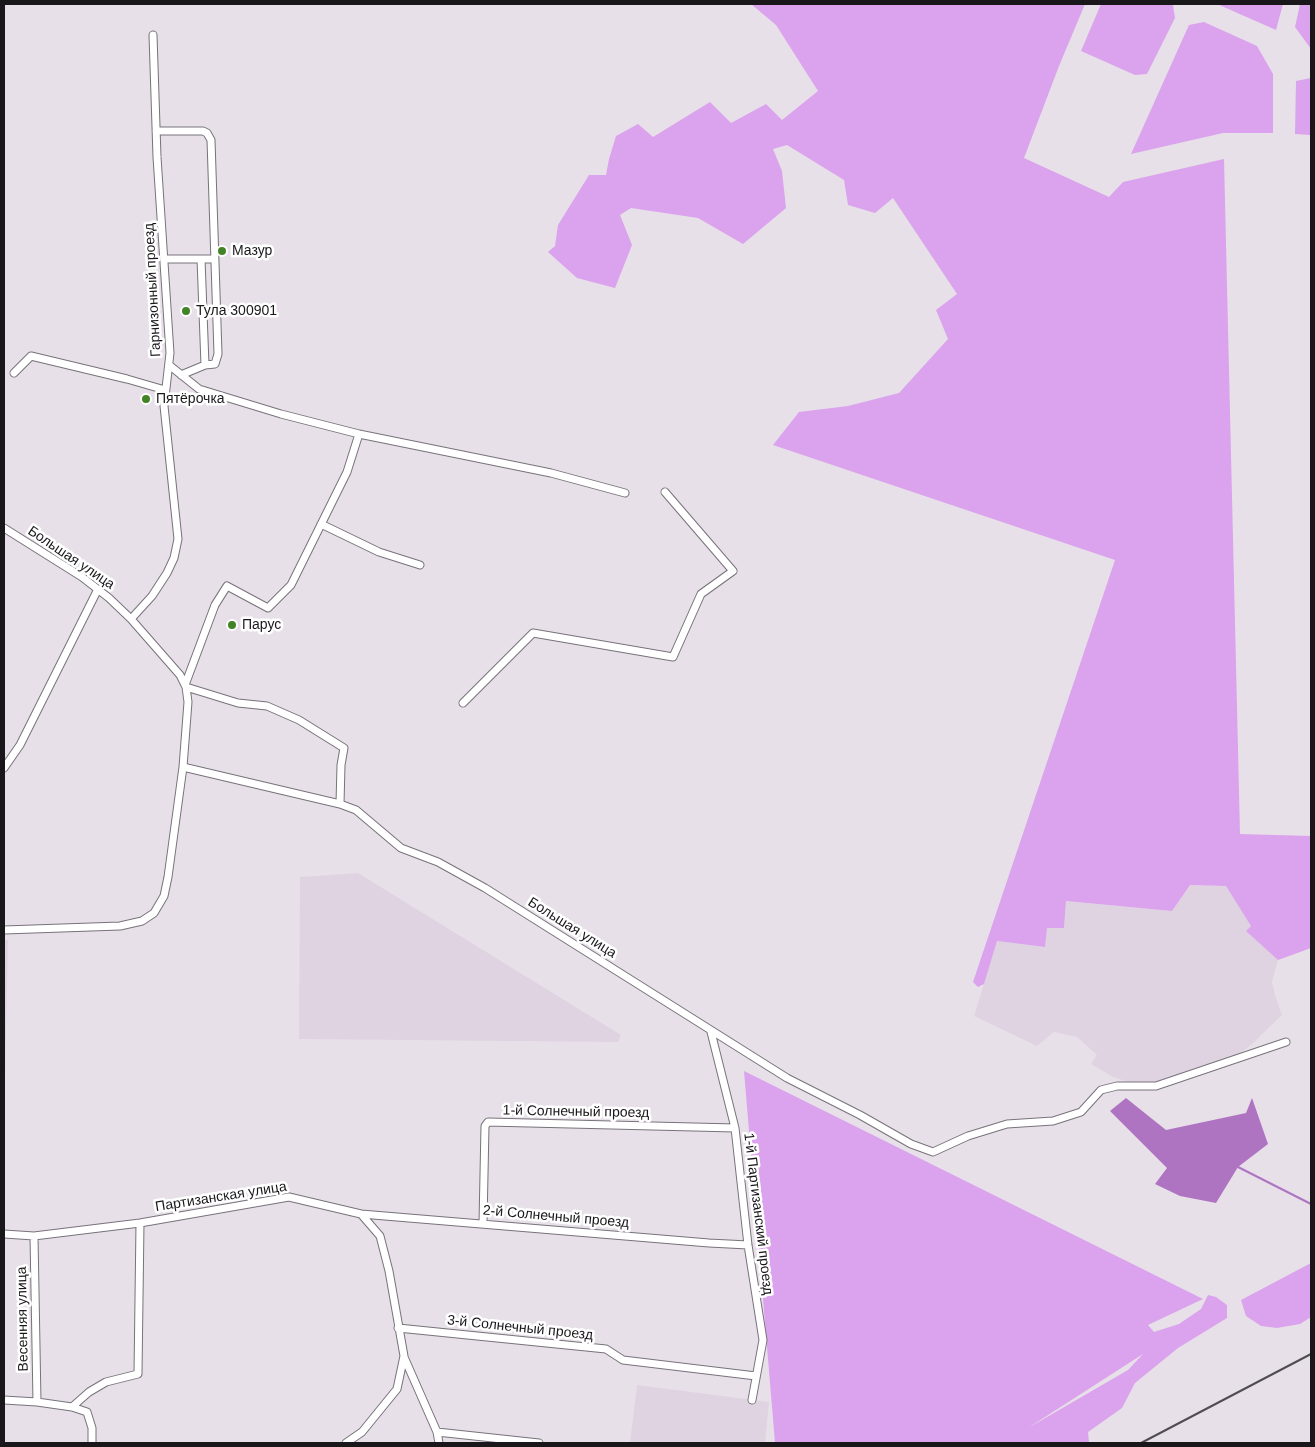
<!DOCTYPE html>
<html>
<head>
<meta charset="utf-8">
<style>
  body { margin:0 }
  #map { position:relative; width:1315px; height:1447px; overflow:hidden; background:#e7e0e9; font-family:Helvetica,sans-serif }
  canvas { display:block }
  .frame { position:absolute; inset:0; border:5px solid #19171a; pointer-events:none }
</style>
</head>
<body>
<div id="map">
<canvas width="1315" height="1447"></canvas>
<div class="frame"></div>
</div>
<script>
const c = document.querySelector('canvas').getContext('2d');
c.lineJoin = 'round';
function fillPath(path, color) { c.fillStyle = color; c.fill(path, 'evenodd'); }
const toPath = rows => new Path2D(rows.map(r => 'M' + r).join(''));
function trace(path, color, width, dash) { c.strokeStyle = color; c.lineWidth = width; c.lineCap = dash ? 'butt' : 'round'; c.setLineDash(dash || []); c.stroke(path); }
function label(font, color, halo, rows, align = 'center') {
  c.font = font + ' Helvetica,sans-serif'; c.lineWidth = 5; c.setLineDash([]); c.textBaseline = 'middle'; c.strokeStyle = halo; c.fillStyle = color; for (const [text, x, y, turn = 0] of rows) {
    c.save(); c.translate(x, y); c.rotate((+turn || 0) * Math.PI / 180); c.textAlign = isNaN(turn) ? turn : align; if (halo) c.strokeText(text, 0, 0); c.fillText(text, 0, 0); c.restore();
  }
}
const built = toPath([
  [358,873,621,1035,618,1042,299,1039,300,877],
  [1190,885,1226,886,1252,926,1247,931,1278,960,1272,982,1276,998,1282,1015,1252,1044,1234,1058,1169,1080,1148,1084,1132,1083,1113,1077,1091,1064,1097,1055,1077,1037,1054,1032,1037,1046,974,1016,997,941,1045,947,1046,928,1064,928,1066,901,1172,911],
  [4,940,8,940,4,1123],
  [637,1385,769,1402,765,1443,630,1443]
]);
const green = toPath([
  [751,4,1085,4,1059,66,1024,158,1109,197,1123,182,1224,159,1240,834,1311,836,1311,948,1278,960,1246,931,1251,926,1226,886,1190,885,1172,911,1066,901,1064,928,1047,928,1045,947,997,941,984,984,978,987,973,982,1115,560,773,445,799,412,848,406,899,393,948,339,936,310,957,294,893,198,875,213,848,205,844,180,787,145,773,149,782,171,786,208,743,244,698,218,631,208,620,215,632,245,615,288,577,278,548,252,555,246,558,225,589,175,606,175,609,159,616,136,638,124,653,137,710,102,731,123,766,104,782,120,818,91,776,25],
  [1101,4,1169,4,1173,5,1175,18,1147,74,1135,75,1081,51],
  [1217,4,1283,4,1276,30],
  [1300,4,1311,4,1311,49,1295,27],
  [1204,22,1257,46,1273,74,1273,133,1223,133,1131,154,1189,25],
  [1311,78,1311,135,1295,134,1296,81],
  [744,1071,1203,1299,1148,1325,1154,1332,1179,1324,1201,1309,1208,1295,1216,1297,1227,1305,1227,1318,1178,1348,1135,1383,1122,1408,1088,1432,1089,1443,775,1443],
  [1143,1354,1128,1370,1028,1428],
  [1311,1263,1311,1317,1300,1324,1277,1328,1261,1326,1246,1316,1241,1300]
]);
const water = toPath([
  [1126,1098,1166,1130,1246,1113,1252,1098,1268,1144,1238,1167,1216,1203,1180,1196,1155,1184,1167,1168,1110,1111]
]);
const stream = toPath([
  [1238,1167,1311,1204]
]);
const street = toPath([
  [156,131,203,131,207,133,211,140,218,354,215,364,205,365,181,375],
  [164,259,214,259],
  [201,259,205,365],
  [169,365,199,389,281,414,359,434,551,473,625,493],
  [14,373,31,356,127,379,165,390],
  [321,524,379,552,420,565],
  [4,528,82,577,109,598,131,619,180,675,186,687,188,702,183,767,168,877,164,896,154,913,142,921,120,926,4,930],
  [131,619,152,596,167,573,174,558,178,539,164,406,170,353,157,157,153,35],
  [185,685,215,605,227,586,268,608,291,585,347,472,359,434],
  [186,687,238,703,267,706,299,720,344,748,341,765,340,804],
  [463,703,533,633,673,657,701,594,733,571,665,492],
  [183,767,340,804,356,810,401,848,438,862,485,888,787,1078,860,1115,911,1144,933,1152,968,1136,1007,1124,1053,1121,1081,1112,1101,1090,1117,1086,1156,1086,1286,1042],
  [4,768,20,745,98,589],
  [711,1032,735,1128,748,1245,763,1340,752,1400],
  [361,1214,709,1243,748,1245],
  [483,1223,485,1126,488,1122,735,1128],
  [4,1234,34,1236,140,1223,289,1197,361,1214,380,1236,389,1271,404,1356,397,1389,362,1432,346,1443],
  [34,1236,37,1402],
  [398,1328,606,1349,623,1360,756,1376],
  [404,1357,437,1432,439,1443],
  [4,1400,37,1402,72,1407,87,1412,92,1428,92,1443],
  [72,1407,89,1392,106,1382,138,1374,140,1223],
  [437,1432,539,1443]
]);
const rail = toPath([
  [1141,1443,1311,1354]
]);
const markers = [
  [222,251,5,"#418325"],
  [186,311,5,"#418325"],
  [146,399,5,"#418325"],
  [232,625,5,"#418325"]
];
const poiNames = [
  ["Мазур",232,251],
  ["Тула 300901",196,311],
  ["Пятёрочка",156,399],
  ["Парус",242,625]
];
const streetNames = [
  ["Гарнизонный проезд",153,290,-93],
  ["Большая улица",71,558,34],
  ["Большая улица",572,928,32],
  ["1-й Солнечный проезд",576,1112,1],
  ["Партизанская улица",221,1197,-9],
  ["1-й Партизанский проезд",758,1214,83],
  ["2-й Солнечный проезд",556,1217,5],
  ["Весенняя улица",23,1319,-91],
  ["3-й Солнечный проезд",520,1328,6]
];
fillPath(built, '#dfd3e2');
fillPath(green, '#dba2ed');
fillPath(water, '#af74c1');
trace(stream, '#af74c1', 2);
trace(street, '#78727a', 9);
trace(street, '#fff', 7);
trace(rail, '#504d52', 2);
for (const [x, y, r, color] of markers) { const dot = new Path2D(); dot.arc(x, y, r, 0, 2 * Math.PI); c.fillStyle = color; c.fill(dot); trace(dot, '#fff', 2); }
label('14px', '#19171a', '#fff', poiNames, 'left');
label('14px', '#19171a', '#fff', streetNames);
</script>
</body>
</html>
